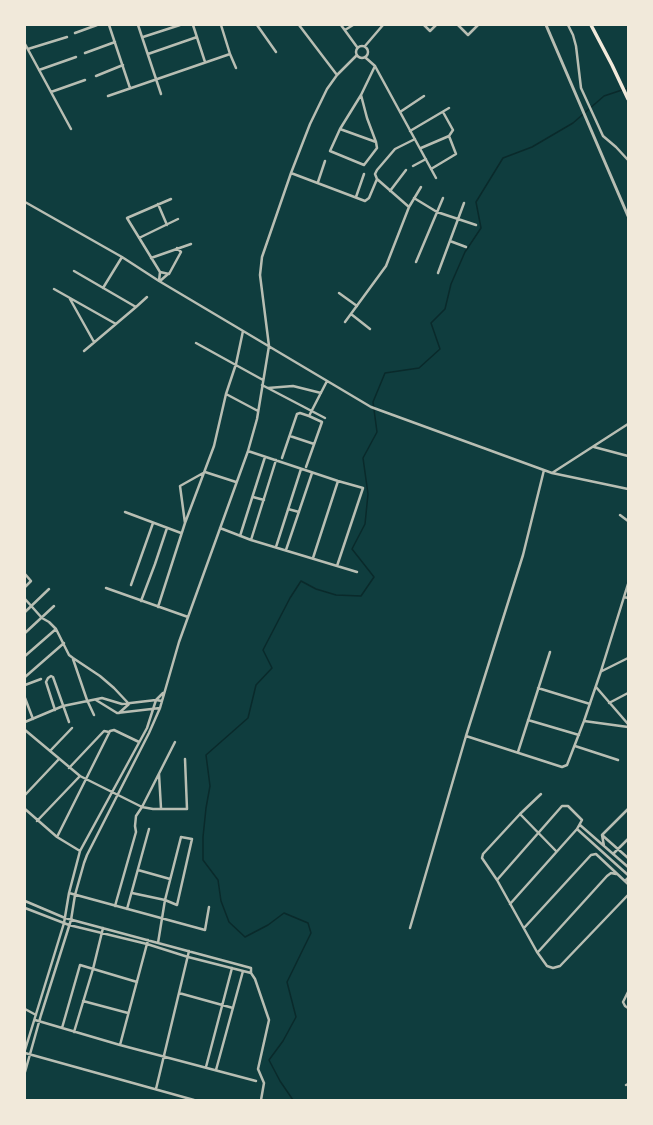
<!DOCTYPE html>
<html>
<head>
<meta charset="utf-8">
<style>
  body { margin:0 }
  #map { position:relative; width:653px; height:1125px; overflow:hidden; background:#0f3d3e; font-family:Quicksand,sans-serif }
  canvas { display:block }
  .frame { position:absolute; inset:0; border:26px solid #f1e9da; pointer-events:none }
</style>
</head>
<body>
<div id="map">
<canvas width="653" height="1125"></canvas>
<div class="frame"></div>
</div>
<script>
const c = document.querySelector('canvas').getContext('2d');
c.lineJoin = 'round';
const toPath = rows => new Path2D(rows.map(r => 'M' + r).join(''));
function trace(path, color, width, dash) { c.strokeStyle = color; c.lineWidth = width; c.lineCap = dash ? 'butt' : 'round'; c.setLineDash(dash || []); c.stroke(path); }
const stream = toPath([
  [293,1100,280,1081,269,1060,283,1041,296,1017,287,982,311,933,308,923,284,913,268,925,245,937,229,922,221,901,218,880,203,860,203,837,206,808,210,786,206,755,248,718,256,685,272,668,263,650,290,598,301,581,316,589,336,595,361,596,374,577,352,549,365,524,368,494,363,458,377,432,373,402,385,373,419,368,440,349,431,323,445,309,451,284,465,252,481,228,476,202,503,158,532,147,573,123,604,96,628,88]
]);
const minor = toPath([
  [109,25,130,88],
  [138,25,161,94],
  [193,25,205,62],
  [221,25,230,54,236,68],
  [257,25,276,52],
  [299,25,337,75],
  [341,25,357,47],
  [424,25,430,31,436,25],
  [458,25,468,35,478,25],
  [568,25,573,35,576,46,581,88,603,136,616,147,628,160],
  [345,30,353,25],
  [75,33,97,25],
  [143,37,180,25],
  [25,44,71,129],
  '356 52a6 6 0 1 1 12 0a6 6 0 1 1-12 0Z',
  [365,46,383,25],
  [28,49,67,37],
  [85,53,115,42],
  [148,54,197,37],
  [366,58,375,66,436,178],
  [39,70,76,57],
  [96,76,123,65],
  [51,92,85,80],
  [361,95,367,118,376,142,377,148,364,165,330,151,340,129,361,95,375,66],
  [108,96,230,54],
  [400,112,424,96],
  [340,129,376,142],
  [410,131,449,108],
  [421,148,449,136,453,130,443,112],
  [413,166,426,159],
  [431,169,456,154,449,136],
  [291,173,365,201,369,198,377,179,409,207],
  [377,179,375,174,377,170,395,149,415,139],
  [318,182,325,161],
  [390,191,406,170],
  [356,197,364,174],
  [414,198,437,212,476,225],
  [25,202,122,257,159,281,371,407,552,473,628,489],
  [158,204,167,225],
  [139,238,178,219],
  [450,241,466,247],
  [151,258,191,244],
  [416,262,443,198],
  [74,271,136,307,84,351],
  [160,272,169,274,181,252,177,248],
  [438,273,464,203],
  [159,281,160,272,127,218,171,199],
  [160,281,168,274],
  [103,288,122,257],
  [54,289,116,324],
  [339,293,357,306],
  [70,299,94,342],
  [136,307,147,297],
  [351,314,370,329],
  [345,322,386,266,409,207,421,187],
  [196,343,263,380],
  [262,385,325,418],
  [268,388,293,386,321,393],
  [226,394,258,411],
  [290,436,314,444],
  [594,447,628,456],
  [248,451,338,481,363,488,337,566],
  [282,458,297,414,300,413,309,416],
  [306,467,322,422,309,416,327,381],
  [552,473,628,424],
  [253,497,264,500],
  [288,509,299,512],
  [125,512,181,533],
  [620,515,628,521],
  [185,523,180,486,205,472,236,482],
  [220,528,251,540,357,572],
  [240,536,265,457],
  [251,540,276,460],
  [276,547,301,469],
  [286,550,312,473],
  [313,558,338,481],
  [25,574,31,581,25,587],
  [131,585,153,523],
  [106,588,188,617],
  [624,597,628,598],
  [25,599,42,618,49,622,56,629,69,655,73,658,100,676,114,688,129,704],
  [141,601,155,564,167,528],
  [158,607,185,523,214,446,226,394,236,364,243,331],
  [25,612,49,589],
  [25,633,54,606],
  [25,656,56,629],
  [73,659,87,700,94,715],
  [602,671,628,658],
  [25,677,64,643],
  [25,685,41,679],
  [596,687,628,724],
  [538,688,590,704],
  [25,698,33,719],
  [96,700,117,713,160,708],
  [609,703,628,693],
  [55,710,46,682,48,678,51,676,53,677,69,722],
  [119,713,129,704],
  [528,720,579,735],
  [584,721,628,727],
  [25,722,63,706,102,698,122,704,156,700,162,701],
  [25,730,80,776,142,807,153,809,187,809,185,759],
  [466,736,523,555,544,470],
  [575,746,618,760],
  [50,751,72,728],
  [518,752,550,652],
  [69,768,104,731,109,732],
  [159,774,161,808],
  [541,794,520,814,483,854,482,858,497,880,537,952,547,966,553,968,560,966,628,895],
  [25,795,59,759],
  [25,809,57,837,80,851],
  [520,814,556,851],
  [37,821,80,776],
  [580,825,628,867],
  [577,829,628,875],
  [602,835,628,809],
  [602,835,628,858],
  [602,835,604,846],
  [57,837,110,731,114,730,139,742],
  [613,854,628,839],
  [138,870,170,879],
  [497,880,562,806,568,806,582,820,577,829,510,904],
  [625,881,628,878],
  [69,893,205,930,209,907],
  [132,893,165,900,177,905,192,839,181,837,165,900,158,943],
  [25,901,65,918,251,968,251,973,188,957,147,944,69,925,25,908],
  [115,906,136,832,135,826,136,816,142,807,175,742],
  [127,909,149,829],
  [410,928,466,736,562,767,567,765,584,721,601,671,628,584],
  [524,928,591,855,596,854,628,884],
  [538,952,607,876,611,873,616,874],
  [251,973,255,979,269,1020,258,1069,264,1083,261,1100],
  [628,992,623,1002,625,1006,628,1008],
  [179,993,233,1008],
  [83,1001,128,1013],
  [25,1009,36,1015],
  [35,1020,120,1045,256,1081],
  [62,1028,80,965,137,982],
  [74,1032,93,969,103,928],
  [120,1045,148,940],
  [25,1050,64,923,69,893,80,851,147,728,156,700,163,693],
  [25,1053,194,1100],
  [206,1067,232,968],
  [216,1070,243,971],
  [25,1072,41,1015,71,920,75,895,84,863,87,855,149,733,160,708,179,642,248,451,257,419,269,346,260,275,262,257,291,173,310,124,327,89,337,75,357,55],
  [626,1085,628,1084],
  [156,1089,189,951]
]);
const tertiary = toPath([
  [546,25,628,216]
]);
const secondary = toPath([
  [591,25,612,65,628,99]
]);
trace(stream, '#0a2a2b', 1.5);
trace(minor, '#b8beb3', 2.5);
trace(tertiary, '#b8beb3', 3);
trace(secondary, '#f1e9da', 3.5);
</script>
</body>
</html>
